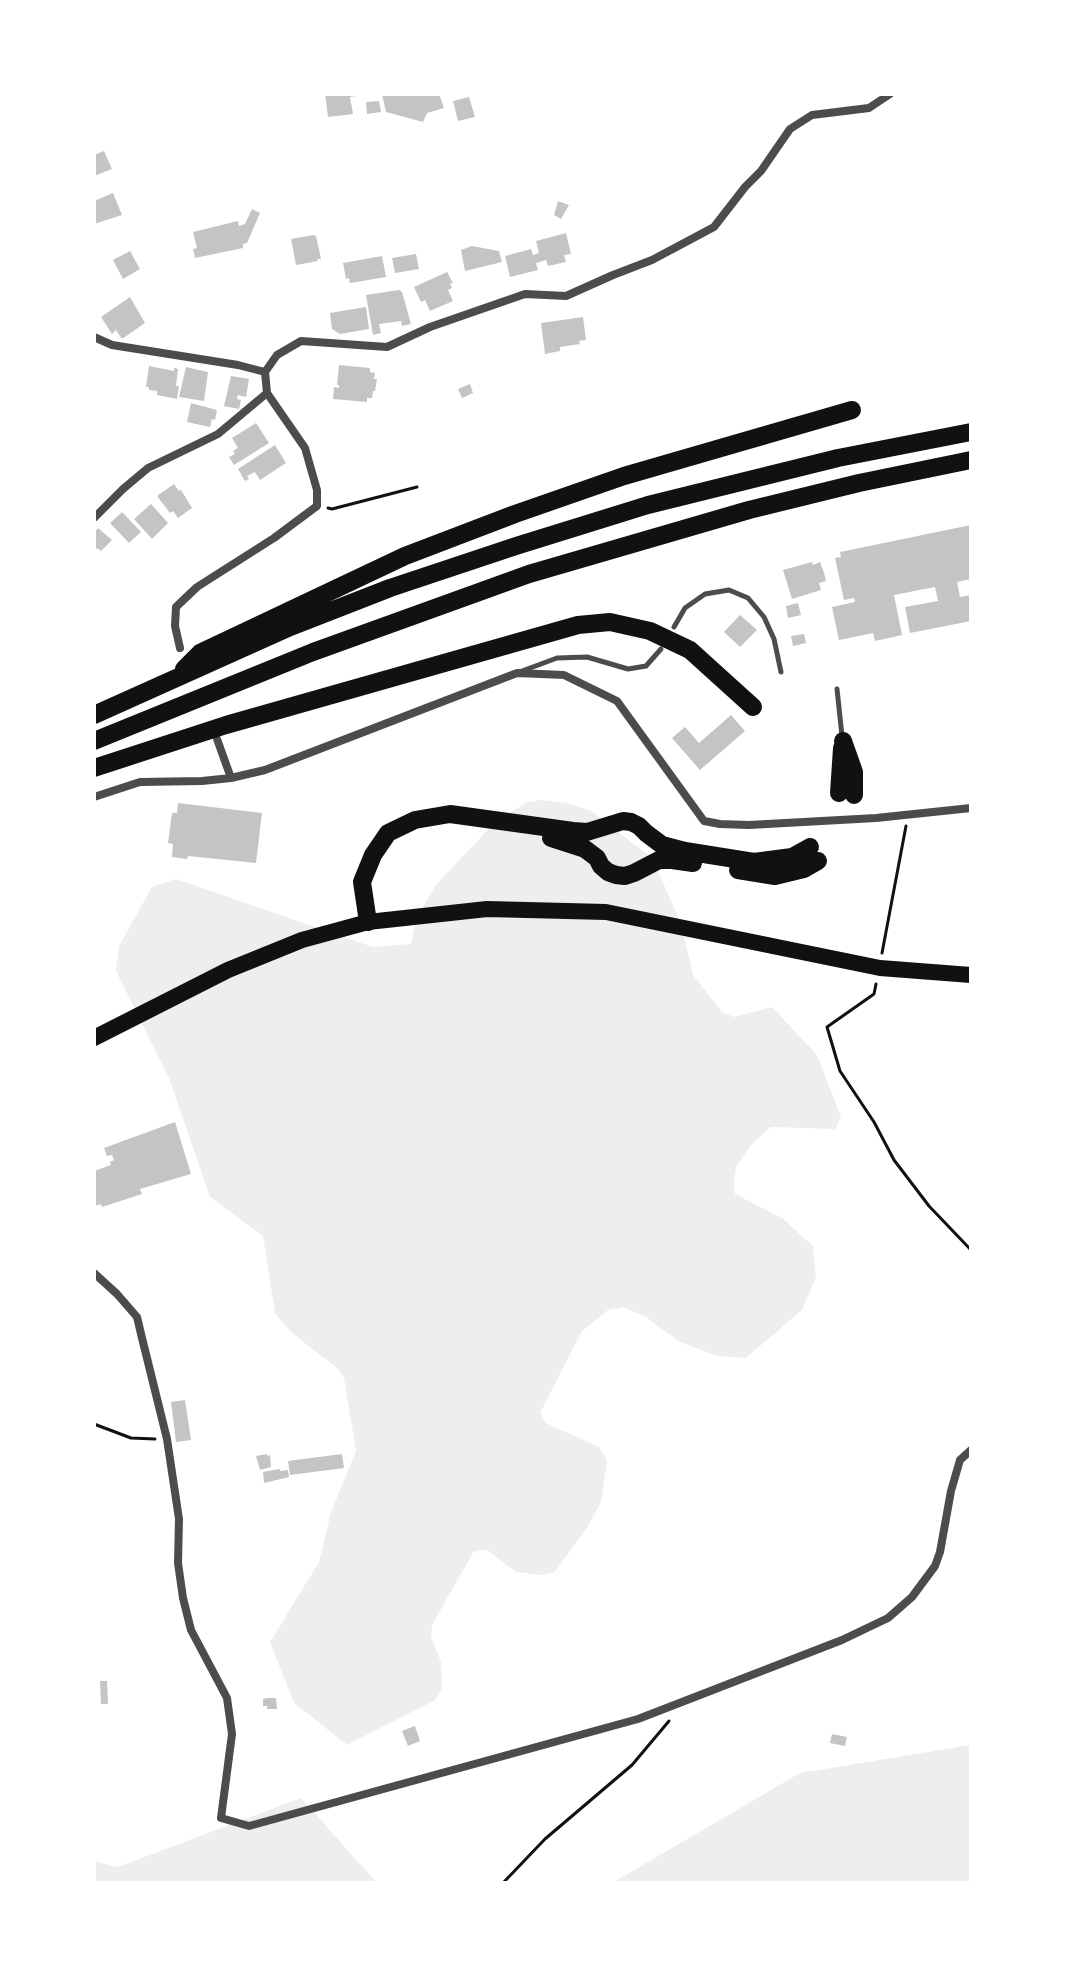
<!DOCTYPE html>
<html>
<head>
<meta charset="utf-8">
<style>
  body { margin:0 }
  #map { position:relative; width:1065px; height:1977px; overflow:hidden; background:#fff; font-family:"Asap Condensed",sans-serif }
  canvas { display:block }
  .frame { position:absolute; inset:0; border:96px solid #fff; pointer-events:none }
</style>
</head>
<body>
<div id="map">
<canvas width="1065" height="1977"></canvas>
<div class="frame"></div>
</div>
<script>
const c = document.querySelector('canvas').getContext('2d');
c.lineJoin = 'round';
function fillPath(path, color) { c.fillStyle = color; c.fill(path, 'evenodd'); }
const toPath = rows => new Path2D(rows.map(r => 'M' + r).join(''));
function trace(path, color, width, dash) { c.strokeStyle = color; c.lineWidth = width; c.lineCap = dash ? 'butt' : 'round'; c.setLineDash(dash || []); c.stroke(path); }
const green = toPath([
  [541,800,567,803,591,811,652,858,681,923,693,975,722,1012,734,1017,772,1007,817,1055,841,1117,835,1129,771,1127,751,1145,736,1167,734,1181,735,1194,782,1218,813,1246,816,1277,802,1310,746,1358,717,1356,678,1341,646,1317,623,1307,608,1310,582,1331,540,1413,546,1423,599,1447,607,1460,601,1502,588,1526,555,1572,542,1575,516,1572,487,1550,474,1551,432,1625,431,1637,441,1662,442,1690,435,1700,347,1745,294,1703,270,1642,319,1562,331,1512,356,1451,344,1378,336,1367,292,1333,275,1313,263,1236,210,1197,169,1078,116,971,119,946,152,887,176,879,373,947,411,944,417,917,436,885,496,821,528,802],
  [971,1745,971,1883,612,1883,800,1773],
  [301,1798,377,1883,94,1883,94,1861,118,1867]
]);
const building = toPath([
  [325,94,356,94,356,96,350,97,353,114,328,117],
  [382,94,439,94,444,108,427,113,423,122,386,112],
  [469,97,475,117,458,121,453,101],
  [379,101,381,112,367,114,366,102],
  [104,151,112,169,94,176,94,155],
  [113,193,122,215,94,224,94,201],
  [558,201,569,205,561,219,554,215],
  [252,209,260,213,247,243,243,244,243,248,195,258,193,249,197,248,193,232,238,221,239,226,245,224],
  [566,233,571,254,564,255,566,262,548,266,546,260,536,263,538,270,510,277,505,256,531,249,533,255,539,253,536,241],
  [313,235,316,236,321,259,317,259,318,261,296,265,291,239],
  [472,246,499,251,502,262,465,271,461,250],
  [130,251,140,269,123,279,113,260],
  [416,254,419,269,395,273,392,258],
  [382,256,386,277,350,283,349,278,346,279,343,263],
  [447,272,453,283,450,284,452,288,448,290,453,301,430,311,425,300,421,302,414,287],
  [399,290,402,292,411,324,402,326,401,321,379,324,381,333,373,335,366,295],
  [130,297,145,323,122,339,116,330,112,334,101,317],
  [366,307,369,329,340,334,332,329,330,313],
  [583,317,586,340,579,341,580,344,560,347,560,351,545,354,541,323],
  [339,365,370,368,370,372,375,373,374,379,377,379,375,391,373,391,372,398,367,398,367,402,333,399,334,387,339,388,339,385,337,385],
  [149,366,174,371,174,368,178,369,176,386,179,386,177,399,157,395,157,391,149,390,149,387,146,387],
  [186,367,208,372,204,401,179,397],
  [231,376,249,379,246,397,238,395,237,399,241,400,239,409,224,406],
  [470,384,473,393,462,398,458,389],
  [191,403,217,410,215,420,212,419,210,427,187,422],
  [256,423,269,443,234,465,229,457,235,454,233,451,238,448,232,438],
  [275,445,286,463,260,480,255,472,247,476,249,479,245,481,238,469],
  [174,484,179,491,181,490,192,508,178,518,173,511,170,513,157,496],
  [151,504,168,523,152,539,134,519],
  [122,512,141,532,129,543,110,523],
  [971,525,971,579,957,582,960,597,971,595,971,621,910,633,905,607,938,601,935,587,894,595,902,635,875,641,873,633,839,640,832,607,855,602,854,598,844,600,835,558,841,557,840,552],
  [98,528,112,540,101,551,97,548,96,550,94,549,94,533],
  [812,562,813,565,820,562,824,573,826,581,819,583,821,590,792,599,783,570],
  [798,603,801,615,788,618,786,606],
  [740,615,757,630,740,647,724,632],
  [804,634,806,643,793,646,791,636],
  [731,715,745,731,700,770,672,738,685,727,699,743],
  [178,803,262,813,256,863,188,856,187,859,172,857,173,844,168,843,172,813,177,813],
  [175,1122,191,1174,140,1189,142,1194,102,1207,101,1204,94,1206,94,1171,111,1165,110,1162,114,1160,112,1155,107,1156,104,1148],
  [185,1400,191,1440,176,1442,171,1402],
  [267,1454,267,1456,270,1455,271,1467,260,1470,256,1456],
  [342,1454,344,1468,290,1475,288,1461],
  [280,1469,280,1471,288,1470,289,1477,264,1483,263,1472],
  [100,1681,107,1681,108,1704,101,1704],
  [267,1698,276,1698,277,1709,267,1709,267,1706,263,1706,263,1699],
  [415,1726,420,1741,408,1746,402,1731],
  [832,1734,847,1737,845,1746,830,1743]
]);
const path = toPath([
  [328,508,332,509,417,487],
  [882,953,906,826],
  [876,984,874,994,827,1027,840,1071,874,1122,894,1160,929,1206,971,1250],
  [94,1424,131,1438,155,1439],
  [503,1883,545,1839,632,1765,669,1721]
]);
const service = toPath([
  [674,627,685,608,705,594,729,590,748,598,764,617,774,639,781,672],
  [522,671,557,658,587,657,628,669,646,666,661,649],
  [837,689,842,736]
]);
const minor = toPath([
  [94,337,112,345,238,365,265,372],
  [94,518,123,489,148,468,218,434,267,393],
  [180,648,175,626,176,607,197,587,274,538,317,506,317,490,305,448,267,393,265,372,277,355,301,341,387,347,430,327,525,294,566,296,613,275,652,260,714,227,745,187,761,171,790,129,812,115,869,108,890,94],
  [217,739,231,778],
  [94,797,140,782,202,781,231,778,265,770,517,673,564,675,617,701,704,821,720,824,749,825,876,818,971,808],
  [94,1273,117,1294,137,1317,142,1338,167,1439,179,1519,178,1563,183,1598,191,1630,227,1698,232,1734,221,1818,249,1826,638,1719,842,1640,888,1618,912,1597,935,1566,940,1552,951,1491,960,1460,971,1450]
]);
const primary = toPath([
  [94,1038,228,970,302,940,368,922,487,909,606,912,880,968,971,975]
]);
const motorway = toPath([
  [184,669,200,653,405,556,515,514,624,476,852,410],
  [94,715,290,627,390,588,516,546,648,505,838,458,971,432],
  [94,741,313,652,529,574,749,510,859,483,971,460],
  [843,741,854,772,854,795],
  [94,768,226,725,578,625,610,622,650,631,690,650,753,707],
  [839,793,842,748],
  [551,838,585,849,597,858,601,866,608,872,616,875,625,876,634,873,659,860,672,860,693,863],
  [738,870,775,876,804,869,818,861],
  [368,922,362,882,373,855,388,833,415,820,450,814,573,831,587,832,623,821,631,822,639,826,646,833,662,845,685,851,754,862,792,857,810,847]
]);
fillPath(green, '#eee');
fillPath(building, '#c4c4c4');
trace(path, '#111', 3);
trace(service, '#4c4c4c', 5);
trace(minor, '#4c4c4c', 8);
trace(primary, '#111', 16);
trace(motorway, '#111', 18);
</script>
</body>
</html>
